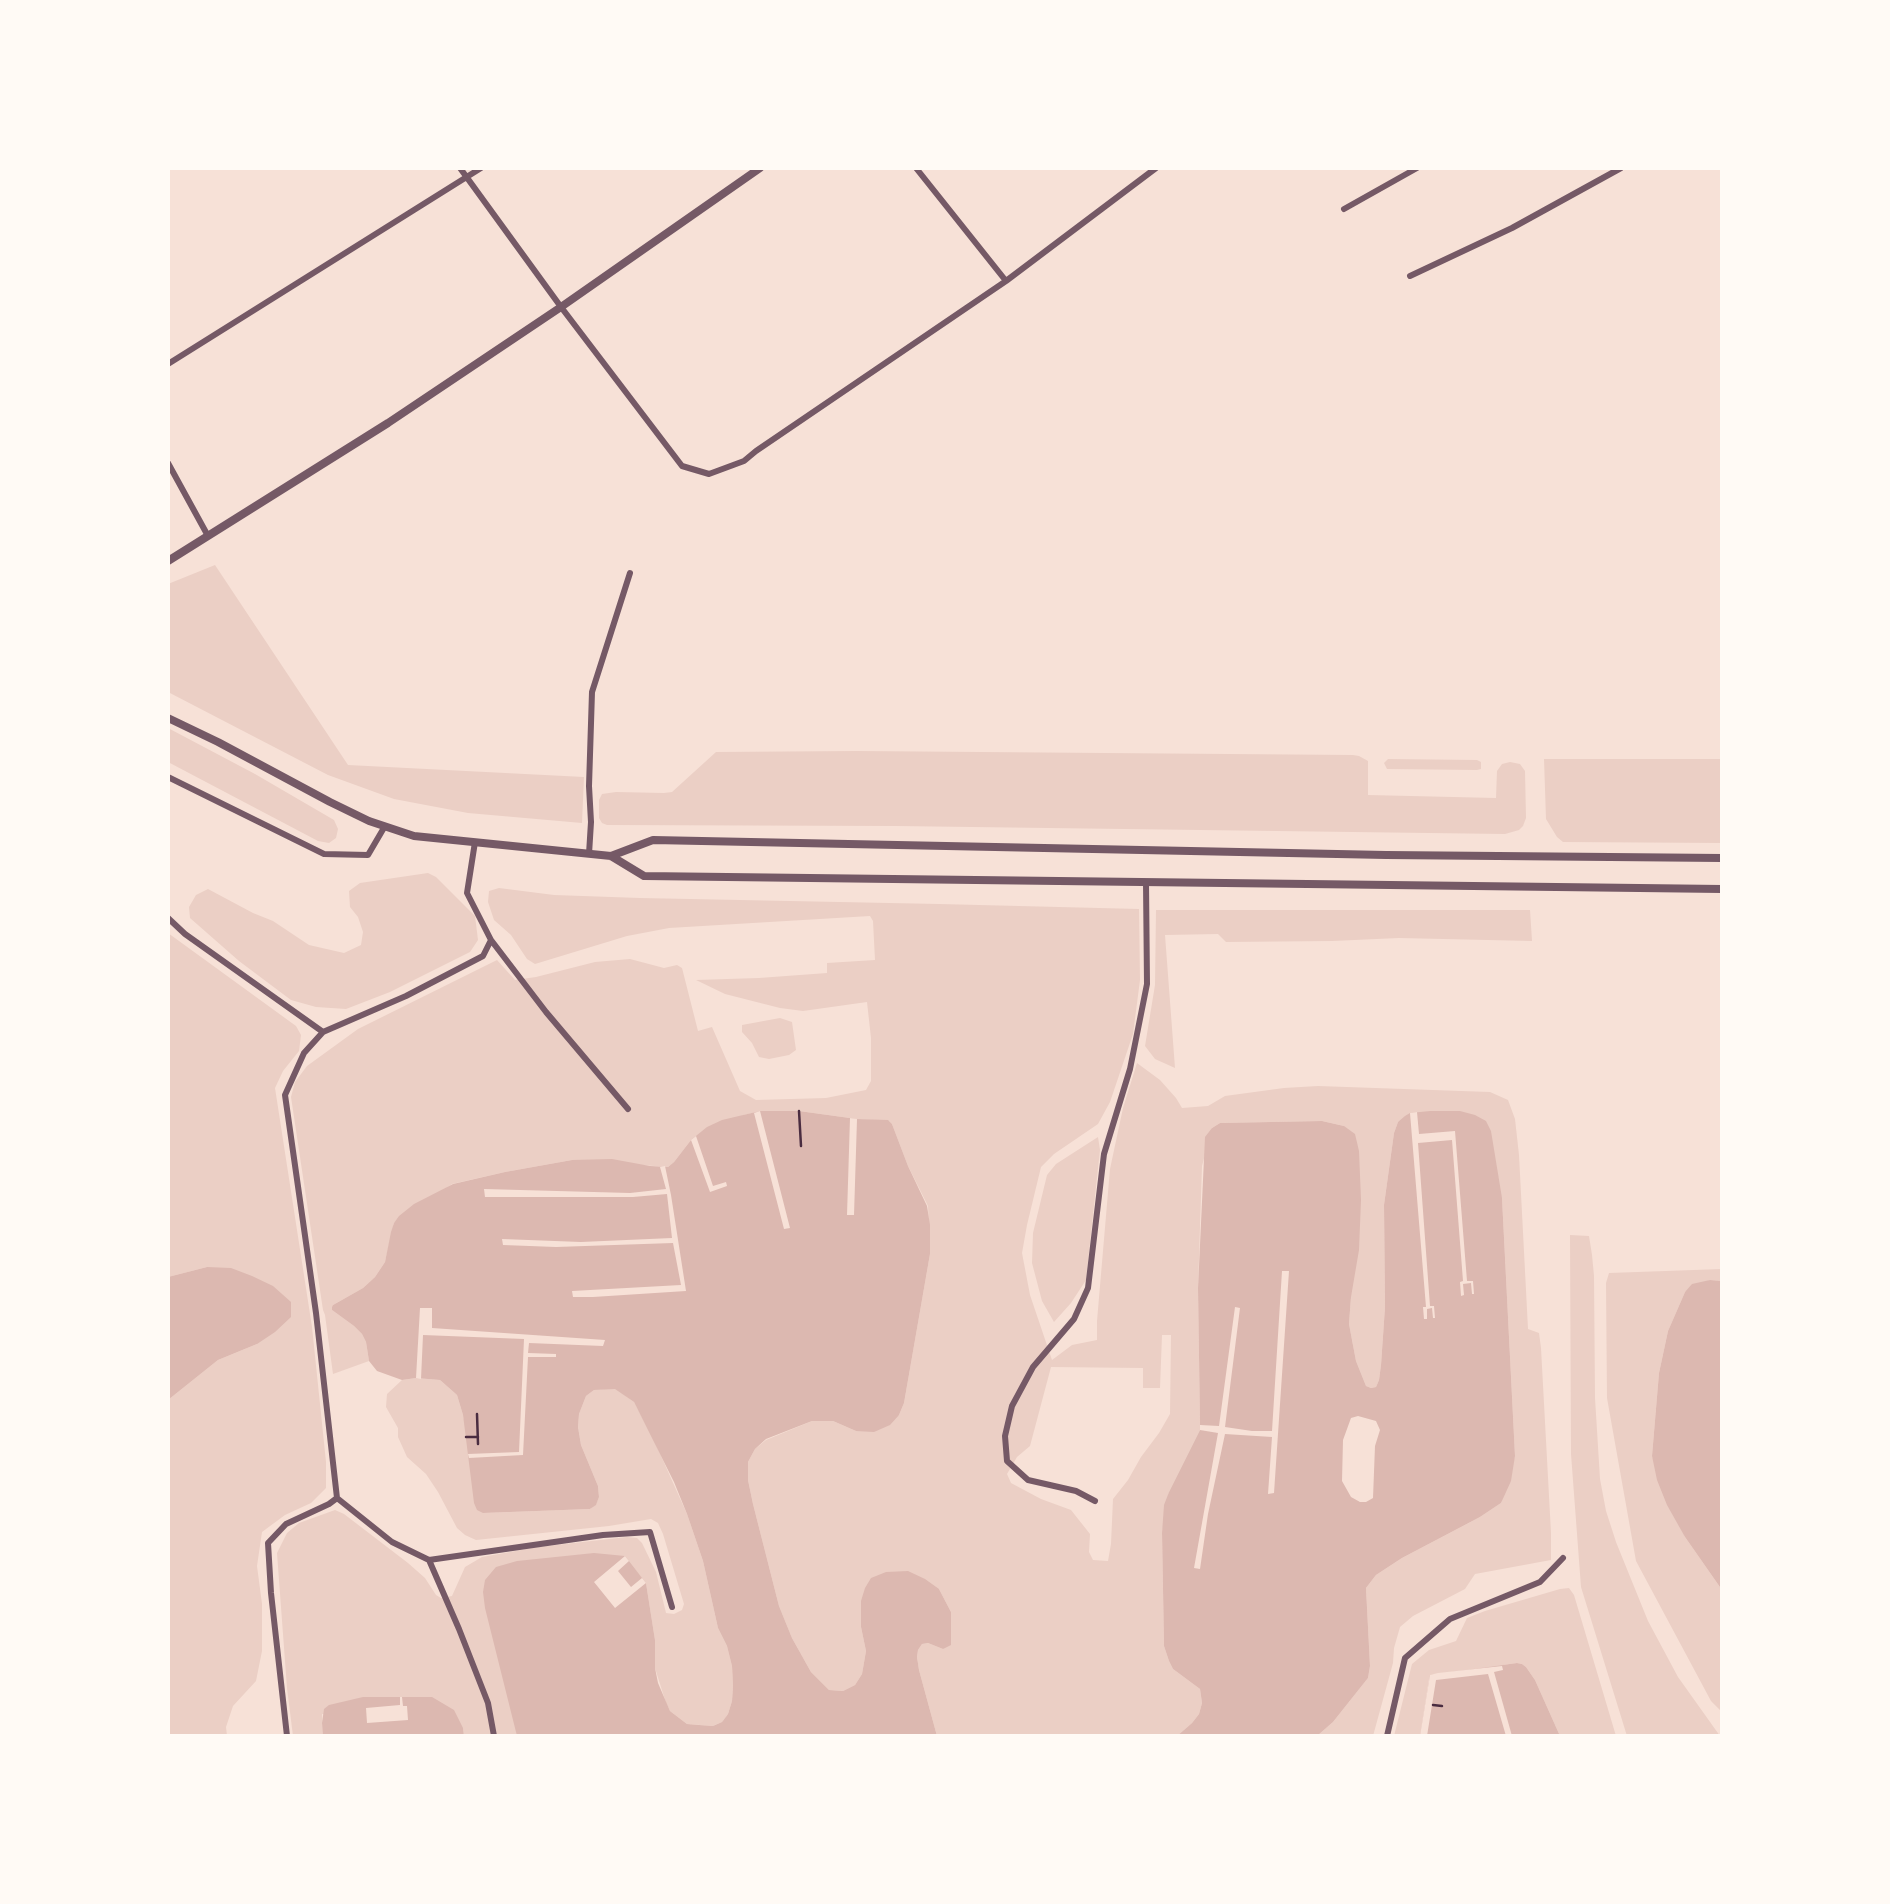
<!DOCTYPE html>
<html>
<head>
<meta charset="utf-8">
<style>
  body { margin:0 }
  #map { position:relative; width:1890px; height:1904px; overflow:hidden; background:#f7e1d7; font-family:"Source Sans 3",sans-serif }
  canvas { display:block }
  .frame { position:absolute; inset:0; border:170px solid #fffaf5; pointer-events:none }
</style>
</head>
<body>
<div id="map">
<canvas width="1890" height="1904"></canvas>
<div class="frame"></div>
</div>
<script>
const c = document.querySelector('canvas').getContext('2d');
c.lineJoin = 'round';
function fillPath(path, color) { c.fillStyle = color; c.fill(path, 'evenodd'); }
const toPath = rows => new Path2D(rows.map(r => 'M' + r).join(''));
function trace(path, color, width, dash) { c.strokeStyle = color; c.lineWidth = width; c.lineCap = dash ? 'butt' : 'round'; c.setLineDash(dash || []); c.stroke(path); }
const green = toPath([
  [215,565,348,765,584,777,582,823,468,813,394,799,328,775,168,692,168,584],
  [168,728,255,774,334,820,338,829,336,838,329,843,318,841,168,762],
  [857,751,1353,755,1359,756,1368,761,1368,795,1496,798,1497,771,1502,764,1510,762,1520,764,1525,771,1526,818,1523,826,1519,830,1505,834,896,826,607,825,602,823,599,818,599,800,602,794,616,792,664,793,672,792,716,752],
  [1388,759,1477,760,1481,762,1481,769,1477,770,1387,769,1384,763],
  [1544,759,1722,759,1722,843,1563,842,1557,837,1546,819],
  [428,873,436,877,475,916,478,940,470,952,390,992,346,1009,316,1007,291,1000,239,961,190,918,189,907,196,895,208,889,253,913,273,921,309,945,344,953,361,945,363,932,358,917,350,907,349,891,360,883],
  [499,888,554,895,640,898,939,904,1139,909,1140,980,1133,1034,1110,1102,1098,1124,1054,1154,1041,1167,1027,1225,1022,1253,1030,1295,1052,1360,1072,1345,1097,1340,1097,1321,1110,1169,1123,1108,1137,1063,1160,1080,1176,1098,1182,1108,1208,1106,1225,1096,1284,1088,1318,1086,1490,1092,1508,1100,1515,1119,1519,1155,1528,1329,1539,1333,1541,1348,1551,1533,1551,1560,1475,1574,1465,1589,1413,1616,1400,1627,1394,1648,1393,1663,1373,1736,1317,1736,1333,1722,1368,1678,1370,1666,1366,1588,1376,1575,1402,1558,1480,1517,1501,1503,1515,1456,1502,1198,1460,1111,1430,1111,1398,1122,1394,1133,1384,1205,1385,1307,1381,1365,1379,1380,1376,1387,1371,1388,1366,1386,1356,1361,1349,1324,1351,1297,1344,1126,1322,1121,1220,1123,1212,1128,1202,1166,1198,1288,1200,1425,1200,1430,1169,1492,1162,1533,1164,1646,1169,1661,1173,1669,1200,1689,1202,1703,1199,1714,1192,1723,1177,1736,937,1736,919,1670,917,1657,918,1650,922,1644,928,1643,943,1649,951,1612,939,1589,861,1627,866,1651,862,1674,855,1685,843,1691,829,1690,811,1672,792,1638,779,1606,753,1504,748,1480,748,1462,755,1449,766,1440,812,1421,833,1421,856,1431,899,1415,904,1403,930,1254,928,1206,908,1166,892,1124,889,1121,857,1119,799,1111,760,1111,744,1115,691,1140,674,1162,668,1167,572,1160,505,1172,452,1184,394,1223,385,1262,375,1277,363,1288,333,1305,332,1310,354,1326,362,1334,366,1342,369,1361,333,1374,325,1315,323,1310,291,1097,295,1082,307,1066,358,1029,497,960,515,980,536,977,595,962,630,959,664,968,677,965,682,968,698,1031,712,1027,740,1091,756,1100,826,1098,866,1090,871,1081,871,1038,867,1002,803,1011,780,1008,725,994,696,980,759,978,827,973,827,963,875,960,873,921,870,916,669,928,627,936,535,964,527,959,511,935,494,920,488,902,489,891],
  [1162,1335,1171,1335,1170,1414,1159,1433,1141,1457,1128,1480,1113,1499,1111,1544,1108,1561,1093,1560,1089,1552,1090,1534,1071,1510,1041,1499,1011,1483,1007,1474,1017,1457,1030,1446,1051,1367,1143,1368,1143,1388,1160,1388],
  [1156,910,1530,910,1532,941,1399,938,1332,941,1226,942,1218,934,1165,935,1175,1068,1155,1059,1145,1046,1155,985],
  [168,933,296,1026,301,1035,299,1051,283,1071,275,1088,312,1327,326,1462,326,1488,311,1503,285,1515,262,1532,257,1566,262,1604,262,1651,256,1681,233,1706,226,1727,227,1736,168,1736,168,1400,218,1360,257,1344,207,1267,168,1277],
  [780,1018,792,1022,796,1050,789,1055,769,1059,759,1057,752,1043,742,1032,742,1025],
  [1098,1137,1100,1150,1086,1280,1071,1303,1054,1322,1042,1301,1032,1263,1033,1233,1047,1175,1056,1164],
  [1570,1235,1589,1236,1592,1255,1594,1276,1595,1398,1600,1479,1606,1511,1616,1542,1648,1621,1678,1677,1720,1736,1627,1736,1581,1587,1571,1454],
  [1722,1269,1722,1281,1710,1280,1685,1292,1668,1331,1659,1373,1652,1456,1685,1537,1722,1590,1722,1712,1711,1701,1636,1561,1607,1398,1606,1283,1609,1273],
  [416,1378,440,1380,457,1395,463,1415,483,1513,590,1509,596,1504,599,1497,598,1486,581,1445,578,1427,579,1414,586,1396,594,1390,615,1388,634,1402,653,1438,687,1514,703,1561,718,1628,727,1646,732,1666,733,1686,732,1701,728,1714,722,1722,713,1726,687,1724,670,1711,666,1703,655,1668,655,1640,646,1583,636,1571,516,1727,517,1736,464,1736,463,1728,322,1714,323,1736,293,1736,287,1688,277,1553,287,1533,299,1523,335,1510,344,1514,408,1563,425,1578,436,1595,441,1598,452,1596,465,1567,482,1557,538,1547,627,1537,637,1538,642,1543,656,1572,666,1613,674,1614,682,1610,684,1604,663,1534,658,1523,651,1519,609,1526,476,1540,465,1535,457,1528,438,1492,426,1474,407,1457,398,1437,398,1428,386,1407,387,1394,402,1380],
  [1569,1588,1574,1595,1616,1736,1560,1736,1535,1680,1526,1667,1522,1664,1517,1663,1431,1675,1429,1679,1420,1736,1394,1736,1412,1664,1429,1650,1456,1641,1467,1618,1485,1611,1560,1589]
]);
const water = toPath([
  [760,1111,799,1111,857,1119,888,1120,892,1124,908,1166,927,1206,930,1225,930,1254,904,1403,899,1415,890,1425,874,1432,856,1431,833,1421,812,1421,766,1439,755,1449,748,1462,748,1480,753,1504,779,1606,792,1638,811,1672,829,1690,843,1691,855,1685,862,1674,866,1651,861,1627,861,1601,865,1588,871,1578,886,1572,908,1571,925,1579,939,1589,951,1612,951,1645,943,1649,928,1643,922,1644,918,1650,917,1657,919,1670,937,1736,517,1736,485,1608,483,1592,485,1580,496,1567,517,1561,594,1553,625,1556,646,1583,655,1640,655,1668,658,1683,670,1711,687,1724,699,1725,713,1726,722,1722,728,1714,732,1701,733,1686,732,1666,727,1646,718,1628,703,1561,687,1514,674,1482,634,1402,615,1389,594,1390,586,1396,579,1414,578,1427,581,1445,598,1486,599,1497,596,1505,590,1509,483,1513,477,1510,474,1503,463,1415,457,1395,440,1380,416,1378,402,1380,377,1371,369,1361,366,1342,362,1334,354,1326,332,1310,332,1307,333,1305,363,1288,375,1277,385,1262,391,1232,394,1223,399,1216,414,1204,453,1184,505,1172,572,1160,612,1159,650,1166,668,1167,674,1162,691,1140,707,1127,722,1120],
  [1430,1111,1460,1111,1475,1115,1486,1121,1491,1131,1502,1198,1515,1456,1511,1481,1501,1503,1480,1517,1402,1558,1376,1575,1366,1588,1370,1666,1368,1678,1333,1722,1317,1736,1177,1736,1192,1723,1199,1714,1202,1703,1200,1689,1173,1669,1169,1661,1164,1646,1162,1533,1164,1505,1169,1492,1200,1430,1200,1425,1198,1288,1205,1137,1212,1128,1220,1123,1322,1121,1344,1126,1355,1134,1359,1151,1361,1200,1359,1250,1351,1297,1349,1324,1356,1361,1366,1386,1371,1388,1376,1387,1379,1380,1381,1365,1385,1307,1384,1205,1394,1133,1398,1122,1405,1116,1410,1113],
  [1358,1416,1376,1421,1380,1430,1375,1446,1373,1498,1366,1502,1360,1502,1351,1497,1342,1481,1343,1440,1351,1418],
  [207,1267,231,1268,252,1276,273,1286,291,1302,291,1317,275,1332,257,1344,218,1360,168,1400,168,1277],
  [1710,1280,1722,1281,1722,1590,1685,1537,1667,1505,1657,1480,1652,1456,1659,1373,1668,1331,1685,1292,1692,1284],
  [1517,1663,1522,1664,1526,1667,1535,1680,1560,1736,1420,1736,1430,1675],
  [363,1697,432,1697,454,1710,463,1728,464,1736,323,1736,322,1723,324,1709,329,1705]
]);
const pier = toPath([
  [760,1111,790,1228,784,1229,754,1113],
  [1417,1112,1419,1134,1455,1131,1467,1281,1473,1281,1474,1294,1472,1294,1471,1283,1463,1284,1464,1295,1461,1296,1460,1282,1463,1281,1452,1140,1418,1143,1430,1306,1434,1306,1435,1318,1433,1318,1432,1308,1427,1309,1427,1319,1424,1319,1423,1307,1426,1307,1410,1113],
  [850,1118,857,1119,854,1215,847,1215],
  [696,1136,713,1186,726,1182,727,1186,710,1192,691,1140],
  [665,1166,671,1195,686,1291,593,1297,573,1297,572,1291,681,1285,673,1243,556,1247,503,1245,502,1239,581,1242,672,1238,667,1194,633,1197,485,1197,484,1189,630,1193,666,1189,660,1167],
  [1282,1271,1289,1271,1274,1493,1268,1494,1272,1437,1225,1434,1208,1514,1200,1569,1194,1568,1218,1433,1200,1430,1200,1425,1219,1426,1235,1307,1240,1308,1225,1427,1252,1431,1272,1431],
  [420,1308,432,1308,432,1328,605,1340,603,1346,529,1343,528,1353,556,1354,556,1357,528,1357,523,1455,469,1458,468,1454,519,1452,524,1339,423,1335,421,1379,416,1378],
  [625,1556,629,1561,618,1571,631,1587,642,1578,646,1583,615,1608,594,1582],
  [1502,1666,1503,1670,1494,1672,1512,1736,1506,1736,1488,1674,1436,1680,1427,1736,1420,1736,1430,1675,1438,1673],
  [400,1697,402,1697,403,1706,407,1706,408,1720,367,1723,366,1708,400,1705]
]);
const path = toPath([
  [799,1111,801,1146],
  [477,1414,478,1444],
  [466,1437,478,1437],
  [1433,1705,1442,1706]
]);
const minor = toPath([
  [460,168,561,307,682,466,709,474,744,461,756,451,1006,281,1156,168],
  [916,168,1006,281],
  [1344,209,1417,168],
  [1410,276,1512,228,1621,168],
  [168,364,481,168],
  [168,463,208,536],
  [168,777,324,854,368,855,385,826],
  [475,842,467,893,491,940,483,956,406,996,323,1032,304,1053,285,1095,316,1313,337,1498,392,1542,429,1560,603,1535,650,1532,672,1607],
  [589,854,591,822,589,786,592,692,630,573],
  [168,918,185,934,323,1032],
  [491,940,546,1012,628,1109],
  [1095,1501,1076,1491,1028,1480,1007,1461,1005,1436,1012,1406,1033,1367,1074,1319,1088,1288,1104,1154,1130,1069,1147,984,1146,883],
  [429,1560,459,1629,488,1703,494,1736],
  [287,1736,271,1593,268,1543,286,1524,329,1504,337,1498],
  [1387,1736,1405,1658,1450,1619,1540,1582,1563,1558]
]);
const tertiary = toPath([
  [168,561,388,423,561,307,760,168],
  [168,718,218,742,330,802,369,821,414,836,611,856,644,876,1722,889],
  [611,856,653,840,1386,855,1722,858]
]);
fillPath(green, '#ebcfc5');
fillPath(water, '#dcb8b0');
fillPath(pier, '#f7e1d7');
trace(path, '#4a2c40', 2.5);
trace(minor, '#755966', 6);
trace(tertiary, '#755966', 8);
</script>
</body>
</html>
